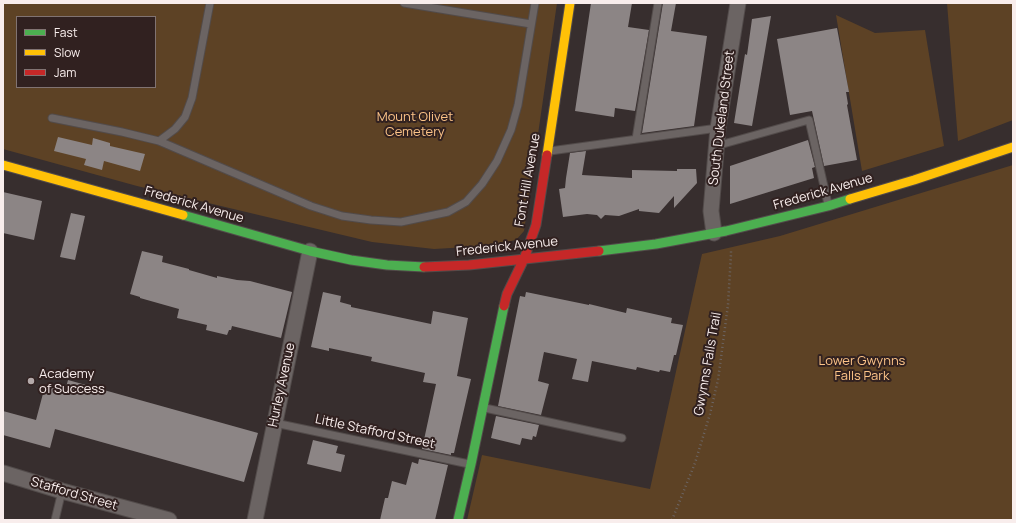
<!DOCTYPE html>
<html>
<head>
<meta charset="utf-8">
<style>
  body { margin:0 }
  #map { position:relative; width:1016px; height:523px; overflow:hidden; background:#372e2e; font-family:Manrope,sans-serif }
  canvas { display:block }
  .frame { position:absolute; inset:0; border:4px solid #f8edec; pointer-events:none }
  .legend { position:absolute; left:16px; top:16px; width:140px; height:72px; box-sizing:border-box; background:#312120; border:1px solid #817372; margin:0; padding:5px 7px; list-style:none; font-size:12px; color:#f8edec }
  .legend li { display:flex; align-items:center; gap:8px; height:20px }
  .legend b { width:20px; border:1px solid #817372 }
</style>
</head>
<body>
<div id="map">
<canvas width="1016" height="523"></canvas>
<div class="frame"></div>
<ul class="legend">
<li><b style="height:5px;background:#4caf50"></b>Fast</li>
<li><b style="height:5px;background:#ffc107"></b>Slow</li>
<li><b style="height:5px;background:#c62828"></b>Jam</li>
</ul>
</div>
<script>
const c = document.querySelector('canvas').getContext('2d');
c.lineJoin = 'round';
function fillPath(path, color) { c.fillStyle = color; c.fill(path, 'evenodd'); }
const toPath = rows => new Path2D(rows.map(r => 'M' + r).join(''));
function trace(path, color, width, dash) { c.strokeStyle = color; c.lineWidth = width; c.lineCap = dash ? 'butt' : 'round'; c.setLineDash(dash || []); c.stroke(path); }
function label(font, color, halo, rows, align = 'center') {
  c.font = font + ' Manrope,sans-serif'; c.lineWidth = 4; c.setLineDash([]); c.textBaseline = 'middle'; c.strokeStyle = halo; c.fillStyle = color; for (const [text, x, y, turn = 0] of rows) {
    c.save(); c.translate(x, y); c.rotate((+turn || 0) * Math.PI / 180); c.textAlign = isNaN(turn) ? turn : align; if (halo) c.strokeText(text, 0, 0); c.fillText(text, 0, 0); c.restore();
  }
}
const green = toPath([
  [3,3,557,3,524,231,516,240,485,246,434,249,372,242,137,186,3,149],
  [17,17,155,17,155,87,17,87],
  [947,3,1013,3,1013,120,958,141],
  [836,15,875,33,925,30,944,146,862,171],
  [1013,165,1013,520,467,520,482,455,650,489,702,254,780,236]
]);
const building = toPath([
  [591,3,632,3,628,27,649,30,635,111,615,108,614,117,575,111],
  [663,3,676,3,671,31,707,36,694,126,642,133],
  [771,16,752,126,734,123,745,54,747,55,752,19],
  [837,28,849,92,846,92,848,104,847,105,857,160,824,166,812,111,790,115,777,39],
  [58,137,92,145,93,138,110,143,110,146,145,154,140,171,104,161,102,170,84,165,86,159,54,151],
  [808,140,815,167,812,168,814,178,730,204,730,166],
  [586,151,582,175,632,178,632,170,677,171,677,169,696,169,697,183,674,208,674,196,659,213,639,211,639,209,619,216,605,215,601,219,597,215,587,214,563,217,559,189,565,188,566,178,570,153],
  [3,192,42,201,34,240,3,233],
  [71,213,85,216,75,260,60,257],
  [142,251,163,256,162,262,189,269,189,270,217,278,217,276,237,280,250,281,292,292,281,338,232,326,231,330,229,330,227,335,206,330,207,325,177,318,179,309,140,298,140,297,130,294],
  [323,292,341,296,340,302,351,305,351,307,431,324,433,311,468,318,457,376,471,379,454,453,451,453,451,455,422,449,436,384,423,382,425,373,371,361,372,357,329,348,329,351,311,347],
  [526,292,589,305,589,304,626,313,627,308,672,318,671,323,683,325,676,355,674,355,670,372,660,370,659,372,637,367,636,370,592,361,588,382,572,379,577,359,544,352,538,381,549,384,541,415,498,406,520,296,525,297],
  [68,380,258,433,244,482,55,429,50,448,3,435,3,411,36,420,45,386,65,391],
  [496,416,539,425,536,437,533,436,532,440,522,438,520,445,491,438],
  [313,440,338,446,336,453,345,455,341,472,307,464],
  [419,459,448,465,435,520,380,520,385,498,388,498,392,481,406,485,412,462,418,464]
]);
const path = toPath([
  [672,520,695,463,710,414,718,380,728,305,731,254,731,251]
]);
const lane = toPath([
  [404,3,531,24],
  [52,118,122,132,159,141,311,206,342,216,371,220,401,222,448,212,466,202,482,184,497,161,511,130,518,105,535,3],
  [636,139,658,3],
  [159,141,175,129,185,117,192,98,210,3],
  [716,146,809,120,828,204],
  [550,151,718,128],
  [485,408,622,438],
  [275,423,469,464],
  [55,520,62,491]
]);
const street = toPath([
  [714,233,711,211,718,128,738,3],
  [3,473,62,491,169,520],
  [255,520,310,251]
]);
const fast = toPath([
  [183,215,310,251,351,260,387,265,424,267],
  [599,251,656,244,726,231,828,206,850,199],
  [458,520,471,464,504,306]
]);
const slow = toPath([
  [547,155,570,3],
  [3,165,183,215],
  [850,199,914,180,1013,147]
]);
const jam = toPath([
  [424,267,469,265,599,251],
  [504,306,507,294,524,259,536,225,547,155]
]);
const markers = [
  [31,381,4,"#b4aaaa"]
];
const parkNames = [
  ["Mount Olivet",415,117],
  ["Cemetery",415,132],
  ["Lower Gwynns",862,361],
  ["Falls Park",862,376]
];
const streetNames = [
  ["South Dukeland Street",722,118,-83],
  ["Font Hill Avenue",528,180,-80],
  ["Frederick Avenue",823,192,-16],
  ["Frederick Avenue",194,205,16],
  ["Frederick Avenue",507,247,-6],
  ["Gwynns Falls Trail",708,364,-80],
  ["Hurley Avenue",282,385,-78],
  ["Little Stafford Street",375,432,12],
  ["Stafford Street",74,494,16]
];
const poiNames = [
  ["Academy",39,374],
  ["of Success",39,389]
];
fillPath(green, '#5d4225');
fillPath(building, '#8c8585');
trace(lane, '#524b4a', 9);
trace(street, '#524b4a', 17);
trace(fast, '#524b4a', 11);
trace(slow, '#524b4a', 11);
trace(jam, '#524b4a', 11);
trace(path, '#6c6564', 2.5, [1, 3]);
trace(lane, '#6b6463', 7);
trace(street, '#6b6463', 15);
trace(fast, '#4caf50', 9);
trace(slow, '#ffc107', 9);
trace(jam, '#c62828', 9);
for (const [x, y, r, color] of markers) { const dot = new Path2D(); dot.arc(x, y, r, 0, 2 * Math.PI); c.fillStyle = color; c.fill(dot); trace(dot, '#312120', 1.5); }
label('13px', '#fdc488', '#312120', parkNames);
label('13px', '#f8edec', '#312120', streetNames);
label('13px', '#f8edec', '#312120', poiNames, 'left');
</script>
</body>
</html>
